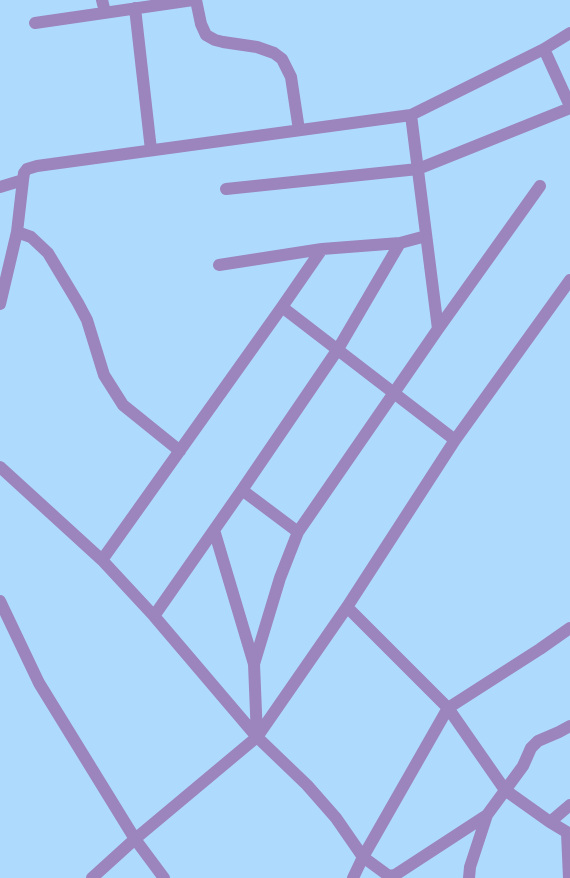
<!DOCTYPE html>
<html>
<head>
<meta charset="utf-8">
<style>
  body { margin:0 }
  canvas { display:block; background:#aedafe }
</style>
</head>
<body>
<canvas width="570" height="878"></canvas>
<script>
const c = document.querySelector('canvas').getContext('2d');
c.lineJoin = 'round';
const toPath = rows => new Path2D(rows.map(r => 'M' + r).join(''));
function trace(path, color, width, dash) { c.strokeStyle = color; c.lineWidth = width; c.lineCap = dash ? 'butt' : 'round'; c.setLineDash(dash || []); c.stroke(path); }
const minor = toPath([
  [102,0,105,12],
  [196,0,201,24,206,35,215,40,223,42,257,47,274,53,282,59,291,77,299,130],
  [135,8,151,150],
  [35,23,193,0],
  [544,49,570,106],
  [411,115,438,329],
  [0,187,23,180,24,173,27,169,37,166,411,115,544,49,570,33],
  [226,189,418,169,570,108],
  [17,232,31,237,48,253,78,303,87,320,104,375,123,405,180,451],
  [219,265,322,249,400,243,426,236],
  [0,304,17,232,23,180],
  [282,307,455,440],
  [0,467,102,560,154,616,257,737,307,785,336,818,363,857,389,876,395,875,487,815],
  [242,490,298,532],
  [214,530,254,664],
  [102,560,282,307,322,249],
  [0,601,39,683,135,839,164,878],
  [347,607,448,708,505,790,550,822,570,834],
  [154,616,242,490,338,349,400,243],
  [257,737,254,664,280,578,298,532,438,329,540,186],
  [550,822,570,805],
  [567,833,569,878],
  [92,878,135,839,257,737,347,607,455,440,570,280],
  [353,878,363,857,448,708,540,649,570,628],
  [469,878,470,867,487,815,523,766,531,748,538,741,559,732,570,726]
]);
trace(minor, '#9c84bd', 12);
</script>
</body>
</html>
